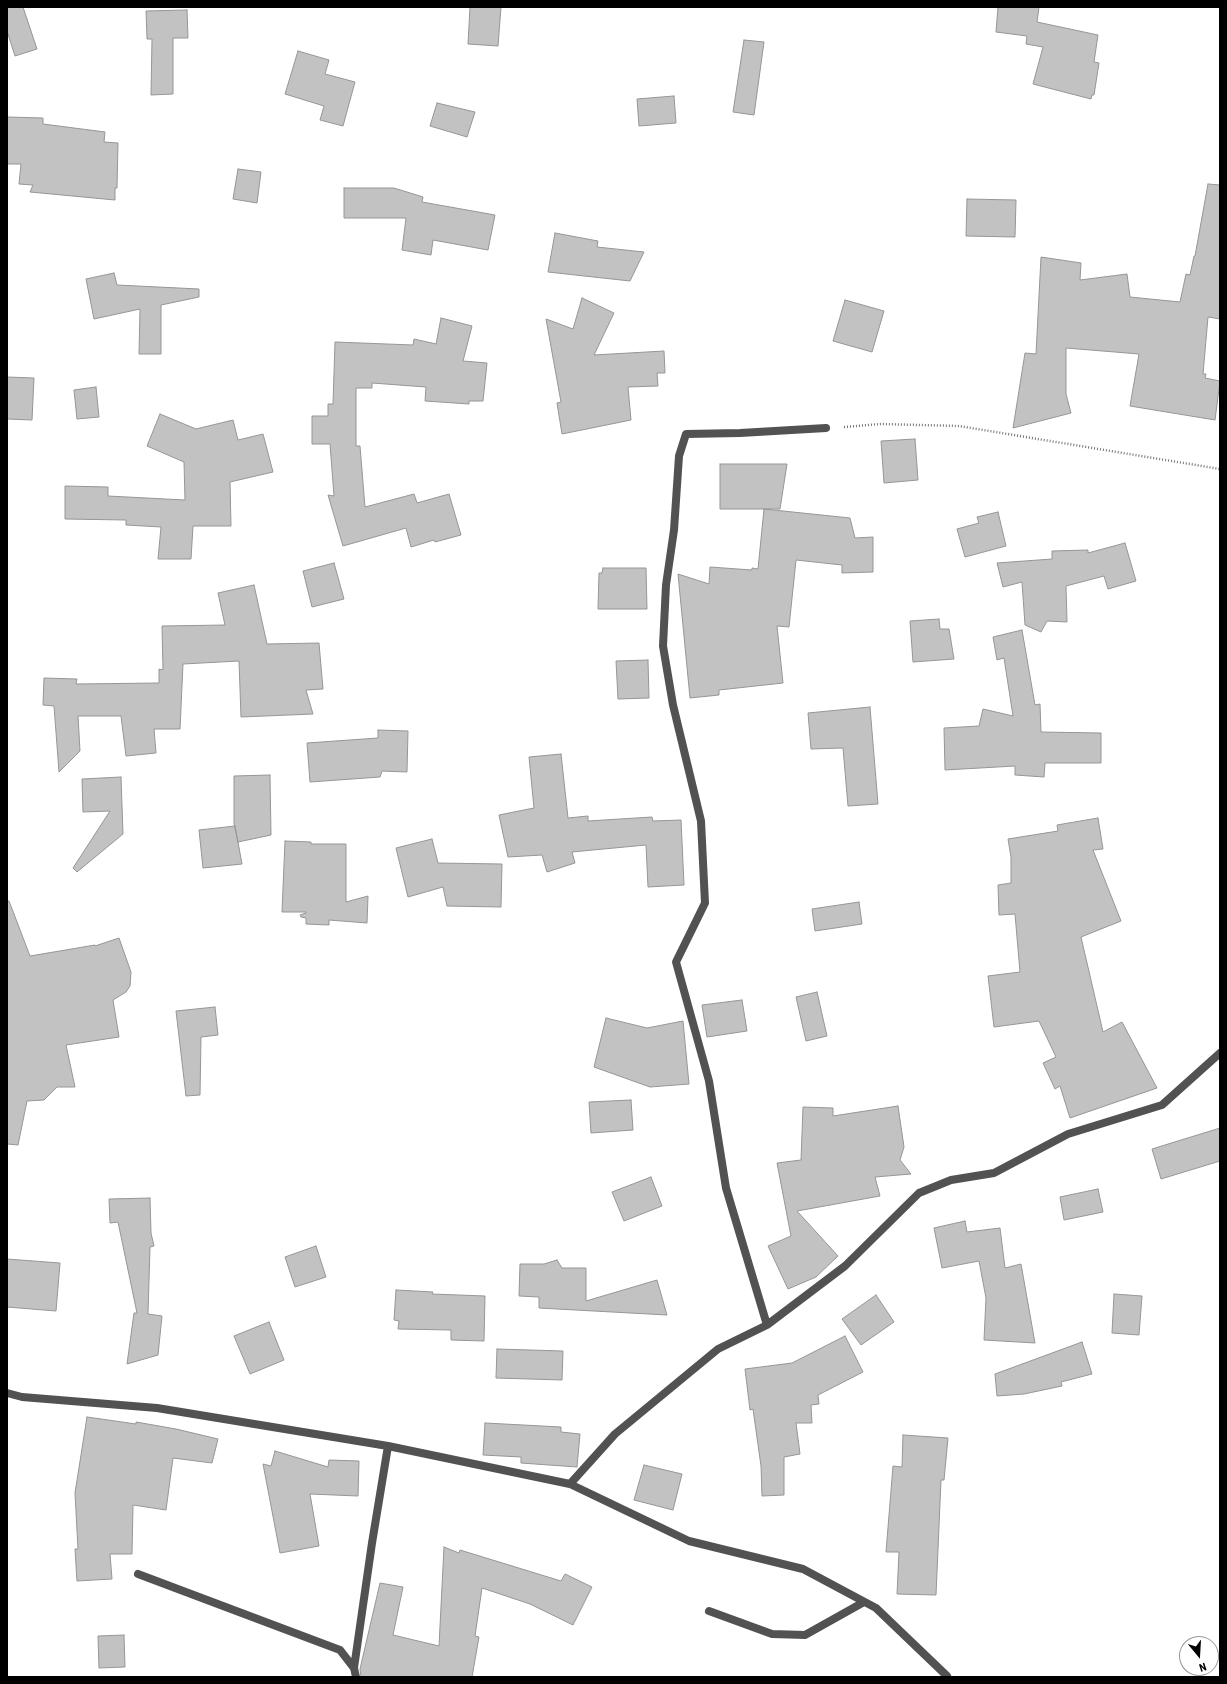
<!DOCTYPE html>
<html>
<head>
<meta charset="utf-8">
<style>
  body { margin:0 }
  #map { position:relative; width:1227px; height:1684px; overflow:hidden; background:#fff; font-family:"Roboto Condensed",sans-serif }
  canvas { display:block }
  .frame { position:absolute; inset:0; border:8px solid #000; pointer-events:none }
  .north { position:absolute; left:1179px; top:1636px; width:40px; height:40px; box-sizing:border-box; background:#fff; border:1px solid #999; border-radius:50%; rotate:162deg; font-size:11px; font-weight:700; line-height:16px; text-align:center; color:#000 }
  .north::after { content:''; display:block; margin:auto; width:14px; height:18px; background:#000; clip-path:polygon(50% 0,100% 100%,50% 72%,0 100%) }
</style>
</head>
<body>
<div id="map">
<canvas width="1227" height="1684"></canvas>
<div class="frame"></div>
<div class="north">N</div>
</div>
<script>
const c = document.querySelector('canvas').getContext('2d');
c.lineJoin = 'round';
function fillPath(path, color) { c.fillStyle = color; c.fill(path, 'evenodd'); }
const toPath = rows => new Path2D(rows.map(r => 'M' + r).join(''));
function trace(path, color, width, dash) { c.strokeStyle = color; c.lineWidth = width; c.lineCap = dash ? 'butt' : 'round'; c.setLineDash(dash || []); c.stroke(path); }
const building = toPath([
  [7,7,23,7,37,49,15,56,7,31,7,7],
  [470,7,501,7,498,46,468,44,470,7],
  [998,7,1039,7,1037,22,1098,35,1094,62,1099,63,1094,95,1092,95,1091,99,1033,84,1043,47,1026,44,1027,36,996,32,998,7],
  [187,10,188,38,173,38,173,94,151,95,152,39,147,39,146,11,187,10],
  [744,40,764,42,754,115,733,112,744,40],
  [298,51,329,60,325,74,355,82,343,126,320,120,324,106,285,94,298,51],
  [674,96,676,123,639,126,637,99,674,96],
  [437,103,475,112,467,137,430,126,437,103],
  [7,117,43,118,43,124,105,132,104,142,118,143,117,188,115,188,115,200,30,192,33,185,19,184,21,164,7,164,7,117],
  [238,169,261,172,257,203,233,199,238,169],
  [1208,184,1220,185,1220,319,1208,317,1203,374,1206,374,1205,378,1220,381,1215,420,1130,406,1139,354,1066,348,1066,394,1071,413,1013,428,1025,353,1036,354,1041,257,1081,263,1080,280,1127,274,1130,297,1180,302,1186,274,1190,275,1194,256,1195,256,1208,184],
  [344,188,394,188,423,197,422,202,495,215,488,250,433,240,431,255,402,250,406,218,344,218,344,188],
  [967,199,1016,200,1015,237,966,236,967,199],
  [555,233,598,241,597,247,644,252,630,281,548,272,555,233],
  [114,273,117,285,199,289,199,297,161,305,161,354,139,354,140,309,94,319,86,279,114,273],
  [582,298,614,313,594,355,664,351,665,373,657,373,658,386,628,387,631,420,562,434,557,403,561,402,546,319,573,329,582,298],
  [845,300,884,311,872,352,833,341,845,300],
  [441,318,472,326,463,361,487,363,483,401,469,401,469,404,425,401,426,387,372,383,372,388,356,388,356,446,360,446,365,507,414,494,417,503,449,494,461,535,435,542,434,540,411,547,406,528,343,546,328,495,334,496,330,444,312,444,312,416,328,416,328,404,333,404,335,342,413,345,414,339,436,344,441,318],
  [7,377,34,378,32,420,7,419,7,377],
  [96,387,99,417,77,419,74,390,96,387],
  [160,414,196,429,233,420,238,440,263,434,273,472,230,482,231,526,193,526,191,559,158,559,161,527,126,525,126,520,65,519,65,486,108,487,108,496,185,500,184,462,147,446,160,414],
  [915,439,918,480,884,483,881,441,915,439],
  [720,464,787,464,780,509,720,509,720,464],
  [764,509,850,518,855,538,873,537,873,572,842,573,842,565,796,560,789,627,777,626,783,683,719,690,719,695,690,698,678,574,709,584,710,567,752,570,752,568,758,569,764,509],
  [998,512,1006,546,965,557,957,529,979,523,977,517,998,512],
  [1125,543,1136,581,1108,589,1104,576,1066,586,1067,622,1047,621,1041,632,1025,625,1022,582,1003,587,997,563,1052,559,1052,551,1088,550,1088,553,1125,543],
  [334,563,344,599,312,607,303,571,334,563],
  [603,568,646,568,647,609,598,609,599,573,602,573,603,568],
  [254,585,267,644,319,643,323,689,306,690,313,714,241,717,239,661,183,664,180,729,154,729,156,753,126,756,121,716,78,716,80,751,59,772,54,706,43,705,44,678,77,679,76,684,159,683,159,669,163,670,162,626,225,625,218,593,254,585],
  [939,619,940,629,949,629,954,659,913,662,910,621,939,619],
  [1022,630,1035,705,1040,704,1041,732,1101,733,1101,763,1045,763,1044,777,1015,775,1015,766,945,770,944,728,979,726,983,709,1013,716,1004,658,997,660,993,637,1022,630],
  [648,660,649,698,618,699,616,661,648,660],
  [870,707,878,804,848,806,843,748,811,749,808,713,870,707],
  [378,730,408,731,407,772,382,771,380,777,310,782,307,743,378,738,378,730],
  [561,754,568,818,588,816,588,821,652,817,653,821,681,820,684,885,648,887,646,845,572,852,575,863,547,872,542,855,508,857,499,815,534,808,529,757,561,754],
  [270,775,271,835,238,842,234,824,234,776,270,775],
  [121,777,123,834,77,872,73,868,110,811,83,812,82,779,121,777],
  [1098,818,1103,849,1093,850,1121,921,1081,937,1103,1032,1122,1022,1157,1088,1070,1118,1060,1086,1055,1089,1043,1063,1056,1057,1039,1021,994,1027,988,976,1020,972,1015,914,999,915,998,885,1011,883,1011,857,1008,839,1058,831,1057,825,1098,818],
  [235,826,242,864,203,868,199,830,235,826],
  [432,839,438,863,502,864,501,907,447,906,443,887,408,897,396,848,432,839],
  [285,841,311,842,311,844,346,844,346,902,368,896,367,923,329,920,329,925,306,924,306,918,301,917,300,915,306,913,306,912,282,912,285,841],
  [7,901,9,901,30,956,95,945,95,946,119,938,131,972,130,986,126,992,113,1000,119,1037,66,1045,75,1087,57,1087,44,1100,27,1101,18,1145,7,1144,7,901],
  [859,902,862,924,815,931,812,909,859,902],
  [817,992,827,1036,806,1041,796,997,817,992],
  [742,1000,747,1031,707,1037,702,1005,742,1000],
  [215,1007,218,1035,201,1037,200,1095,186,1096,176,1011,215,1007],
  [606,1018,647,1028,683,1021,689,1084,650,1087,594,1067,606,1018],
  [631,1100,633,1130,591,1133,589,1102,631,1100],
  [898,1106,904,1147,900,1160,911,1174,875,1177,880,1196,797,1211,838,1256,816,1277,788,1289,768,1246,791,1236,777,1163,801,1160,803,1107,833,1108,833,1116,898,1106],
  [1220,1128,1220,1161,1161,1179,1152,1149,1220,1128],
  [651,1177,662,1206,624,1221,612,1192,651,1177],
  [1098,1189,1103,1212,1064,1220,1060,1197,1098,1189],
  [150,1198,151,1233,154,1246,150,1247,148,1314,162,1316,158,1355,127,1364,134,1313,137,1313,118,1222,110,1223,109,1199,150,1198],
  [965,1221,967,1232,1000,1228,1005,1268,1021,1264,1035,1343,984,1340,986,1298,979,1261,942,1268,934,1228,965,1221],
  [316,1246,326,1277,295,1287,285,1257,316,1246],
  [7,1259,60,1263,56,1311,7,1307,7,1259],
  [557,1260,562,1268,586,1268,586,1301,657,1280,667,1315,539,1308,539,1297,519,1296,520,1264,544,1264,557,1260],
  [396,1290,433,1292,432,1294,485,1296,484,1341,451,1340,451,1330,398,1329,399,1321,394,1320,396,1290],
  [1114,1294,1142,1296,1139,1335,1112,1333,1114,1294],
  [876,1295,894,1322,861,1345,842,1319,876,1295],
  [269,1322,284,1360,250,1374,234,1336,269,1322],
  [845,1336,863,1372,818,1395,819,1404,811,1405,812,1423,796,1423,800,1454,784,1457,784,1495,762,1496,761,1466,753,1409,750,1410,745,1369,792,1363,845,1336],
  [1082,1342,1092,1374,1061,1382,1062,1386,1024,1394,997,1396,995,1374,1082,1342],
  [497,1349,563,1351,562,1380,496,1378,497,1349],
  [87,1417,136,1424,136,1422,176,1429,218,1439,212,1463,173,1458,166,1510,133,1505,132,1554,110,1554,112,1579,77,1581,75,1549,78,1549,75,1493,87,1417],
  [485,1423,561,1427,561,1432,580,1434,577,1467,521,1463,521,1457,483,1455,485,1423],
  [903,1435,948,1438,944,1480,941,1480,936,1595,897,1594,899,1552,886,1552,893,1466,902,1467,903,1435],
  [275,1451,328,1467,329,1460,359,1461,358,1496,310,1494,319,1546,280,1553,263,1464,271,1466,275,1451],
  [644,1465,682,1474,673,1510,634,1500,644,1465],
  [444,1547,459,1553,460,1550,561,1581,565,1574,592,1587,573,1625,530,1604,482,1588,475,1636,479,1637,472,1677,361,1677,360,1669,380,1583,403,1587,393,1635,439,1646,444,1547],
  [124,1635,125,1667,99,1668,98,1636,124,1635]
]);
const path = toPath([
  [844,427,881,424,959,426,1220,469]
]);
const street = toPath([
  [767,1325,726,1188,709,1081,676,962,705,903,701,821,673,705,663,646,666,585,674,530,679,456,686,434,740,433,826,428],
  [7,1393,22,1397,157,1408,388,1446,372,1543,354,1668,356,1677],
  [388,1446,570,1484,615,1434,718,1349,767,1325,845,1266,919,1193,951,1180,994,1173,1068,1134,1162,1105,1220,1053],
  [570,1484,689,1541,803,1569,876,1608,947,1676],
  [138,1574,340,1650,354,1668],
  [709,1611,772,1634,805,1635,864,1602]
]);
fillPath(building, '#c2c2c2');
trace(building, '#969696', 1);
trace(path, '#747474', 2.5, [1, 2]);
trace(street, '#525252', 8);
</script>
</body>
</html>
